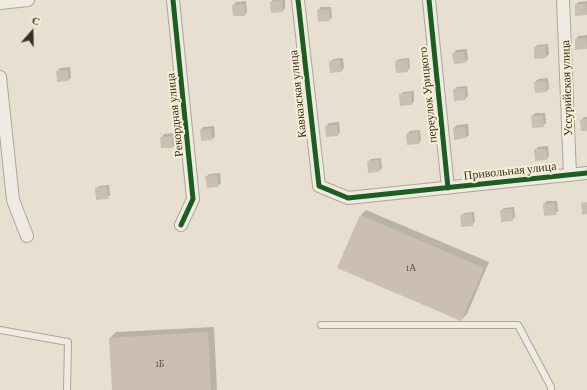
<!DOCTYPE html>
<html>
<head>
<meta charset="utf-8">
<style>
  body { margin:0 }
  #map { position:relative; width:587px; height:390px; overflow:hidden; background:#e7e0d1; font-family:"Crimson Pro",serif }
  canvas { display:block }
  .north { position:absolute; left:12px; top:12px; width:40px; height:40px; -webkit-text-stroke:3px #f7eed8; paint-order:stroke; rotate:20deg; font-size:11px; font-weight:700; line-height:16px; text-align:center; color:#3d2e20 }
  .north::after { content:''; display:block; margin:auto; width:14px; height:18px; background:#3d2e20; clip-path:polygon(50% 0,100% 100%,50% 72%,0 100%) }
</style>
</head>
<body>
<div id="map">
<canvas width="587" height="390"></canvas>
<div class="north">С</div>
</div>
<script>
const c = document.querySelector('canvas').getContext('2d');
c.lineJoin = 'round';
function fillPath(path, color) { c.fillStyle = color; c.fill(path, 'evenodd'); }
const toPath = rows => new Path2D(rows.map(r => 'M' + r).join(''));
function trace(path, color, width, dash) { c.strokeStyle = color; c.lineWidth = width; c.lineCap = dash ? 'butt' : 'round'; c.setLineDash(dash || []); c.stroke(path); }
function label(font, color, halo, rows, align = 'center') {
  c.font = font + ' "Crimson Pro",serif'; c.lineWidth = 4; c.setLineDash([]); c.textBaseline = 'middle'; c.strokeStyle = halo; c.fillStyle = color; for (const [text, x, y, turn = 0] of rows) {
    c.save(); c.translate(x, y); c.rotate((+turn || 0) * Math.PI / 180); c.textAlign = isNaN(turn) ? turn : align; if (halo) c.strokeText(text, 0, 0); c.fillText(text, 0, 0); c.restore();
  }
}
const shadow = toPath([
  [273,0,285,0,285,8,283,11,271,2],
  [246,1,247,12,244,15,233,5,236,2],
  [587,1,587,14,576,5,578,2],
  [321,7,331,7,332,17,329,20,318,10],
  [587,35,587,48,576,49,576,39,578,36],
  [548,44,549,54,546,57,535,48,537,45],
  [467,49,468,60,465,62,454,53,456,50],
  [343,58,344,68,341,71,330,62,333,59],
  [409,58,410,68,407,71,396,61,399,59],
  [70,67,71,78,68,80,57,71,60,68],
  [548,78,549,89,546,91,535,82,538,79],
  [467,86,468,96,465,99,454,90,457,87],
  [414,91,414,101,412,104,400,95,403,92],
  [535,113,545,113,546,123,543,126,532,116],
  [584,117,587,117,587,130,581,120],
  [339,122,340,132,337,135,327,136,326,126,329,123],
  [468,124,469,135,466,138,454,128,457,125],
  [214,126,215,137,212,139,202,140,201,130,203,127],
  [420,130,421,140,419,143,407,134,410,131],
  [175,133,176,144,173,147,162,137,164,134],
  [548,146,549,156,546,159,535,150,538,147],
  [381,158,382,168,379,171,369,172,368,162,371,159],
  [220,173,221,183,218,186,207,176,209,174],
  [109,185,110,195,107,198,96,189,99,186],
  [547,201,557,201,558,211,555,214,544,204],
  [514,207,515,217,512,220,501,211,504,208],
  [366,210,489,262,467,314,461,320,361,215],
  [474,212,475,222,472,225,461,216,464,213],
  [214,327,217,390,113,390,110,338,116,332]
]);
const building = toPath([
  [282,0,283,12,271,13,270,2],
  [244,4,245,16,233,16,232,5],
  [575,4,586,4,587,15,575,16],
  [329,9,330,21,318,22,317,10],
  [586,38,587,49,575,50,575,39],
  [545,46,546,58,534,59,534,47],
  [464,52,465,63,454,64,452,53],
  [340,60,341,72,330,73,329,61],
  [407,60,408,72,396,73,395,61],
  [68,70,69,81,57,82,56,71],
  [546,81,547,92,535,93,534,82],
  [465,88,465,100,454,101,453,89],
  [411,93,412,105,400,106,399,94],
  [543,115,544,127,532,128,531,116],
  [587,119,587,131,581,131,580,120],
  [337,125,338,136,326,137,325,126],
  [465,127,466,138,454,140,453,128],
  [211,129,212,140,201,141,200,130],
  [418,132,419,144,407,145,406,134],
  [172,136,173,148,161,148,160,137],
  [534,149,546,149,547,160,535,161],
  [379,160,379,172,368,173,367,161],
  [217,175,218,187,207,188,205,176],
  [107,187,108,199,96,200,95,188],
  [587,202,587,214,582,215,581,203],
  [555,203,556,215,544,216,543,204],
  [512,209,513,221,501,222,500,210],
  [472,214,473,226,461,227,460,215],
  [360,215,484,268,461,321,337,268],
  [208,332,211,390,112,390,109,338]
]);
const lane = toPath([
  [321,325,518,325,551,387,551,390],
  [0,330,68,342,67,390]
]);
const street = toPath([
  [173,0,193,199,181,225],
  [298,0,319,186,348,198,587,173],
  [429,0,448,188],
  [563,0,570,175],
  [0,3,28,0],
  [0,77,13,200,27,236]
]);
const cycleway = toPath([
  [173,0,193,199,181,225],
  [298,0,319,186,348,198,587,173],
  [429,0,448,188]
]);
const numberNames = [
  ["1А",411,268],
  ["1Б",160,364]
];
const streetNames = [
  ["Уссурийская улица",567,88,-92],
  ["Кавказская улица",298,94,-96],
  ["переулок Урицкого",428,95,-96],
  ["Рекордная улица",175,115,-96],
  ["Привольная улица",510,171,-6]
];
fillPath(shadow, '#0003');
fillPath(building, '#cbbfb2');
trace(lane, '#ada599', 8);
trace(street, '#ada599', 14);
trace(lane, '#efebe3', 6);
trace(street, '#efebe3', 12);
trace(cycleway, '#1b5e20', 5);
label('10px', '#605244', null, numberNames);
label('12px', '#3d2e20', '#f7eed8', streetNames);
</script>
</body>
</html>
